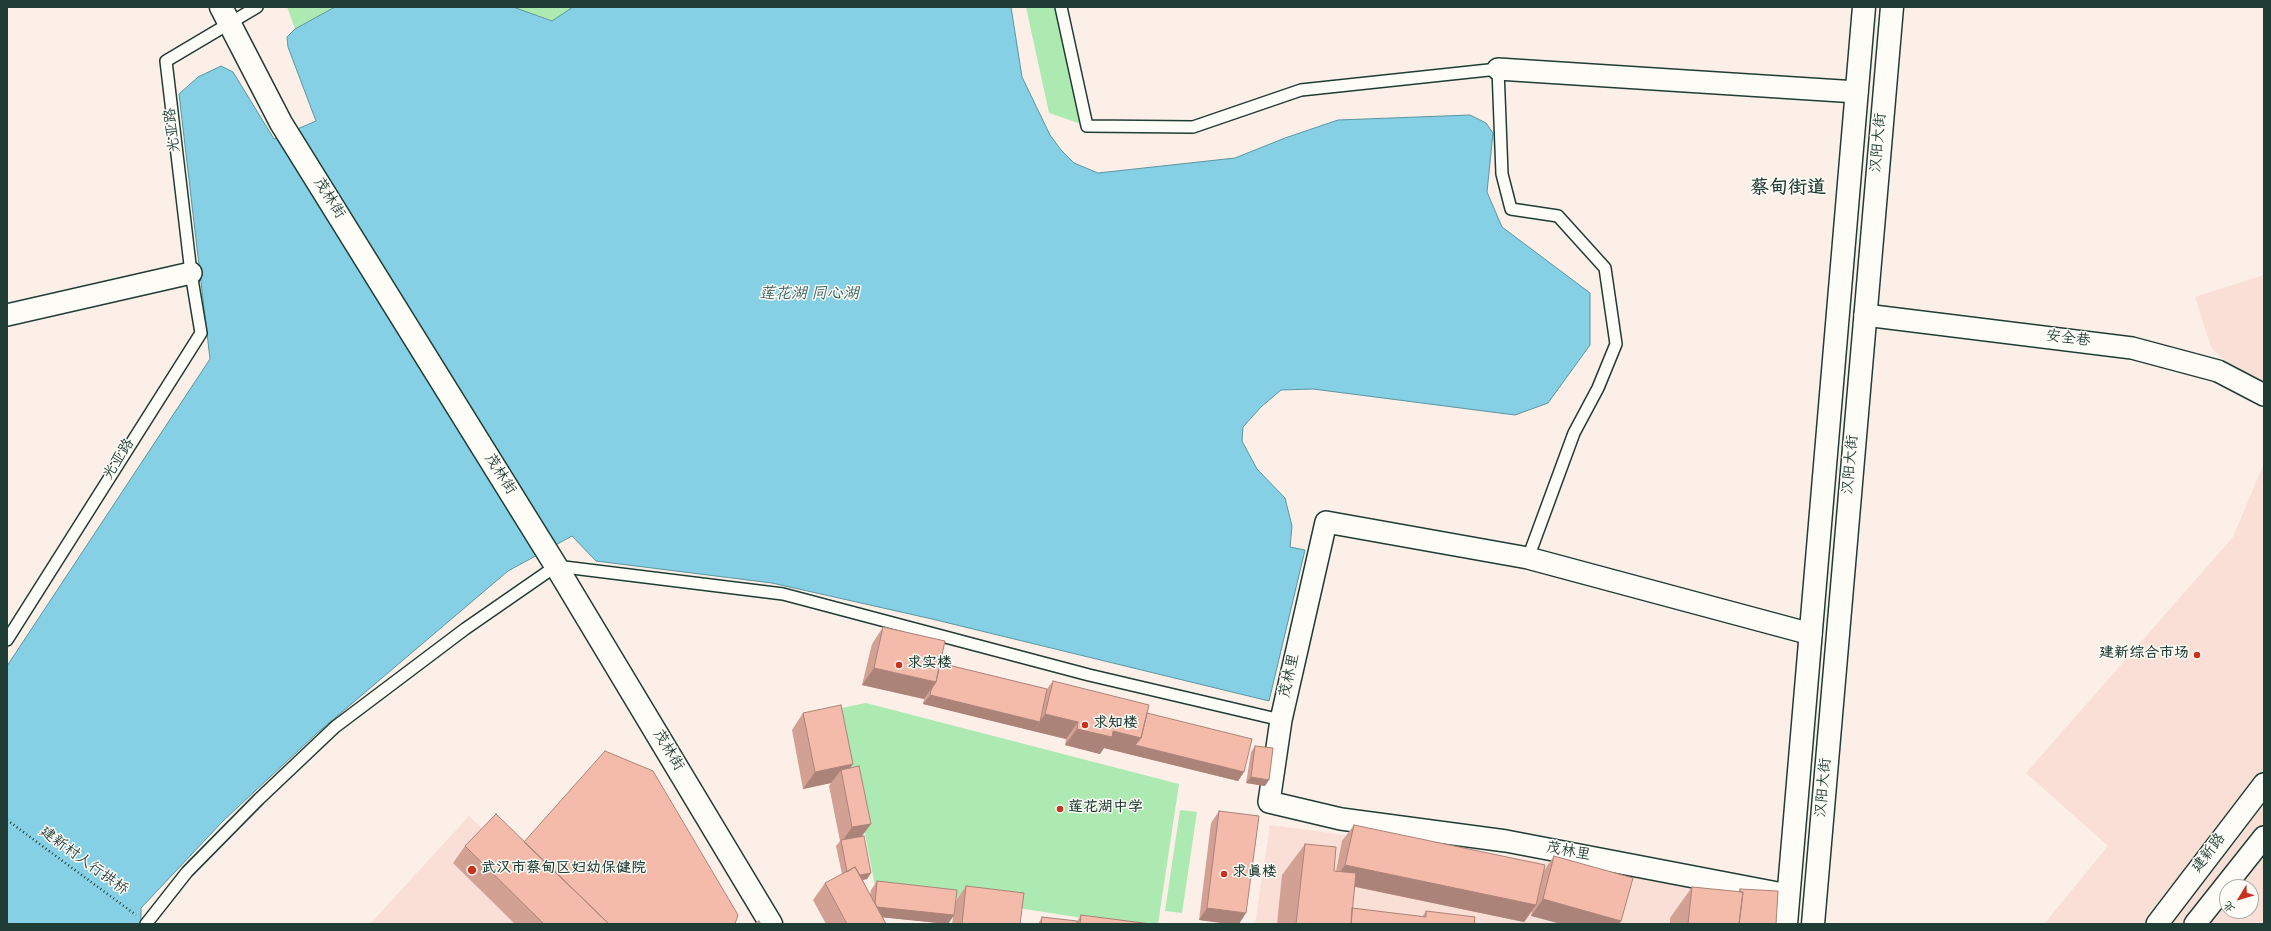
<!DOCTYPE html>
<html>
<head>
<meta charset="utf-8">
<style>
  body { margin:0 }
  #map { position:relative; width:2271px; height:931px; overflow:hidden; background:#fbefe8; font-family:"Gochi Hand","LXGW WenKai TC",sans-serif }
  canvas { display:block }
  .frame { position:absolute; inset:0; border:8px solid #1f3d34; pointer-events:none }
  .north { position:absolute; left:2219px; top:879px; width:40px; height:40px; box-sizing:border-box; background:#fdfcf7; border:1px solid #a4b0a9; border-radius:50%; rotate:232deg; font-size:11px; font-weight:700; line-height:16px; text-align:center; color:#1f3d34 }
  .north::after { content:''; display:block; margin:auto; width:14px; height:18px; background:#c8321e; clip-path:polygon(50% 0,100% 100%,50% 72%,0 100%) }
</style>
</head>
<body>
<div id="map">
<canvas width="2271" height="931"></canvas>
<div class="frame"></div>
<div class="north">北</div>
</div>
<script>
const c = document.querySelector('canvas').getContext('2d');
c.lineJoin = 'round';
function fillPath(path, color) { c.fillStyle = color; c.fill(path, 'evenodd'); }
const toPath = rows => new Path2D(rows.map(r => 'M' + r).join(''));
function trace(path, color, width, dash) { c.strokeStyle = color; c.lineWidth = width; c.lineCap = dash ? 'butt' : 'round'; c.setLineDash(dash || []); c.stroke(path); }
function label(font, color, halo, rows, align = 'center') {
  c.font = font + ' "Gochi Hand","LXGW WenKai TC",sans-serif'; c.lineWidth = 3; c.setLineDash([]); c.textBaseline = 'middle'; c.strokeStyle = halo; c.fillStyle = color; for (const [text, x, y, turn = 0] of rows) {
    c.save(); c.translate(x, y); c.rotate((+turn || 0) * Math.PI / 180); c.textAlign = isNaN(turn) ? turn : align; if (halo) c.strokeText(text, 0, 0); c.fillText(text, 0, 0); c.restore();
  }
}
const built = toPath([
  [2264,275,2264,402,2211,347,2195,297],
  [2264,463,2264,924,2044,924,2108,846,2026,773,2233,537],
  [2227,887,2251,887,2251,911,2227,911],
  [469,816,581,924,370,924],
  [1270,825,1788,895,1786,924,1255,924]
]);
const green = toPath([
  [287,7,335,7,295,29],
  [513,7,573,7,552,21],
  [1026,7,1061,7,1087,126,1049,113],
  [866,703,1179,784,1158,924,1122,924,875,886,841,708],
  [1180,810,1197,812,1182,913,1165,911]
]);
const water = toPath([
  [335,7,513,7,552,21,573,7,1011,7,1022,77,1050,135,1061,150,1074,163,1098,173,1235,158,1285,138,1338,120,1470,115,1486,123,1493,133,1487,192,1502,227,1590,293,1590,345,1548,403,1515,415,1313,389,1281,390,1261,407,1243,427,1242,441,1257,469,1285,498,1292,526,1290,547,1305,550,1269,701,932,619,772,583,596,561,572,536,508,571,316,734,223,821,141,908,141,924,7,924,7,666,210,359,179,94,198,77,221,66,233,72,274,139,316,121,288,47,287,37,295,29,335,7]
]);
const path = toPath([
  [7,820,136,915]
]);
const lane = toPath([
  [1061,7,1087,126,1193,127,1301,90,1498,69,1502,174,1511,209,1558,216,1605,268,1616,344,1598,388,1574,433,1528,558],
  [7,640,201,333,191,273,166,61,257,7],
  [146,924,187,872,259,799,335,727,465,629,556,566,783,594,1089,675,1281,720]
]);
const street = toPath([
  [1498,69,1857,92],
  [7,315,191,273],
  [1865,315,2132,348,2218,371,2264,395],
  [1788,895,1506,841,1341,819,1269,802,1281,720,1326,522,1528,558,1811,634],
  [2157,924,2264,784],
  [2195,924,2264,837]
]);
const secondary = toPath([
  [221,7,281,123,556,566,771,924],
  [1786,924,1864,7],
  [1813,924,1892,7]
]);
const wall = toPath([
  [883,627,940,663,1047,689,1053,681,1147,713,1244,772,1238,781,1104,748,1100,754,1065,745,1066,739,923,704,924,699,862,685,872,644],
  [803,713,851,768,862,836,871,873,867,879,863,880,870,895,871,890,877,881,955,902,966,886,1020,924,952,924,953,917,948,924,883,917,886,924,826,924,813,900,825,883,842,874,836,846,840,841,829,786,831,783,803,789,792,730],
  [1255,746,1265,786,1246,783,1251,752],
  [1219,811,1239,924,1199,920,1211,823],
  [1354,825,1543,872,1554,856,1619,924,1531,916,1532,911,1524,922,1355,887,1352,908,1422,917,1426,911,1474,924,1277,924,1282,875,1305,844,1334,871,1336,871,1342,841],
  [524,842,735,924,515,924,453,863,465,846],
  [1692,887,1738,892,1740,889,1776,924,1670,924,1670,918],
  [1081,915,1151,924,1038,924,1042,917,1077,921]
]);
const shadedWall = toPath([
  [874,668,936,682,924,699,862,685],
  [930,695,1040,722,1033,731,923,704],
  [1045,714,1078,722,1066,739,1033,731],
  [1077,729,1113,731,1141,738,1244,772,1238,781,1104,748,1100,754,1065,745],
  [853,764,843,779,841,770,831,783,803,789,815,772],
  [1251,777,1269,780,1265,786,1246,783],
  [871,824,859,840,841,843,852,827],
  [1345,865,1536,905,1524,922,1333,882],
  [871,873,867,879,844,884,848,878],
  [1543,899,1621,921,1619,924,1561,924,1531,916],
  [875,907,954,915,948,924,868,916],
  [1207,908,1246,913,1239,924,1228,924,1199,920]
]);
const building = toPath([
  [883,627,945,641,936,682,874,668,883,627],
  [940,663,1047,689,1040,722,930,695,931,690,936,682,940,663],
  [1053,681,1149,705,1141,738,1113,731,1112,737,1077,729,1078,722,1045,714,1053,681],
  [841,705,853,764,815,772,803,713,841,705],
  [1147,713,1252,739,1244,772,1135,745,1141,738,1147,713],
  [1255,746,1273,748,1269,780,1251,777,1255,746],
  [605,751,653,771,738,915,735,924,609,924,524,842,605,751],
  [859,766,871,824,852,827,841,770,859,766],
  [1219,811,1259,816,1246,913,1207,908,1219,811],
  [496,814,609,924,544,924,465,846,496,814],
  [1354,825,1545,865,1536,905,1345,865,1354,825],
  [864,836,871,873,860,875,855,867,847,872,841,840,864,836],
  [1305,844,1336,847,1334,871,1356,873,1351,924,1296,924,1305,844],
  [1554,856,1633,878,1621,921,1543,899,1554,856],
  [855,867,886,924,847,924,825,883,855,867],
  [877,881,957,890,954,915,877,907,875,903,877,881],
  [966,886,1024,893,1020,924,962,924,966,886],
  [1692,887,1743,892,1739,924,1688,924,1692,887],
  [1740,889,1778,891,1776,924,1739,924,1743,892,1740,892,1740,889],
  [1352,908,1426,917,1426,911,1475,917,1474,924,1351,924,1352,908],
  [1081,915,1151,924,1080,924,1081,915],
  [1042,917,1077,921,1077,924,1041,924,1042,917],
  [759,921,761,924,754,924,759,921]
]);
const markers = [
  [2197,655,4,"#c8321e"],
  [899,665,4,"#c8321e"],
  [1085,725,4,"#c8321e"],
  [1060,809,4,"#c8321e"],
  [472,870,5,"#c8321e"],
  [1224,874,4,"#c8321e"]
];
const streetNames = [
  ["光亚路",174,130,-97],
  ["汉阳大街",1880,143,-85],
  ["茂林街",328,199,58],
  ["安全巷",2068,340,7],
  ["光亚路",120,460,-58],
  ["汉阳大街",1852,465,-85],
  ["茂林街",499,475,58],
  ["茂林里",1291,676,-77],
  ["茂林街",667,751,59],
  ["汉阳大街",1825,788,-85],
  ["茂林里",1568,853,11],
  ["建新路",2210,854,-53],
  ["建新村人行拱桥",83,862,36]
];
const poiNames = [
  ["建新综合市场",2189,655,"right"],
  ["求实楼",907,665],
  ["求知楼",1093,725],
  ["莲花湖中学",1068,809],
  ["武汉市蔡甸区妇幼保健院",481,870],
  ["求真楼",1232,874]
];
const waterNames = [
  ["莲花湖 同心湖",809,296]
];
const districtNames = [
  ["蔡甸街道",1788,190]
];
fillPath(built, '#f9dfd6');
fillPath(green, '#adeab1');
fillPath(water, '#85d0e5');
trace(water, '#5c959e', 1);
trace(lane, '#1f3d34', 14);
trace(street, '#1f3d34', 24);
trace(secondary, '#1f3d34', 25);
trace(path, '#1f3d34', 2.5, [1, 3]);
trace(lane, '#fdfcf7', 11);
trace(street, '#fdfcf7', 21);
trace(secondary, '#fdfcf7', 22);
fillPath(wall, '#d2a193');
fillPath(shadedWall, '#ab8378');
fillPath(building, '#f4bbab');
trace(building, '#ab8378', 1);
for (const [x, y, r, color] of markers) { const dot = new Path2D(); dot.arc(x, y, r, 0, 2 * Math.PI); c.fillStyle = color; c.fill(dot); trace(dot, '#fdfcf7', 1.5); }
label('15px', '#1f3d34', '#fdfcf7', streetNames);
label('bold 15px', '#1f3d34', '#fdfcf7', poiNames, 'left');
label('italic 16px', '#386260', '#fdfcf7', waterNames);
label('bold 19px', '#1f3d34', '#fdfcf7', districtNames);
</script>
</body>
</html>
